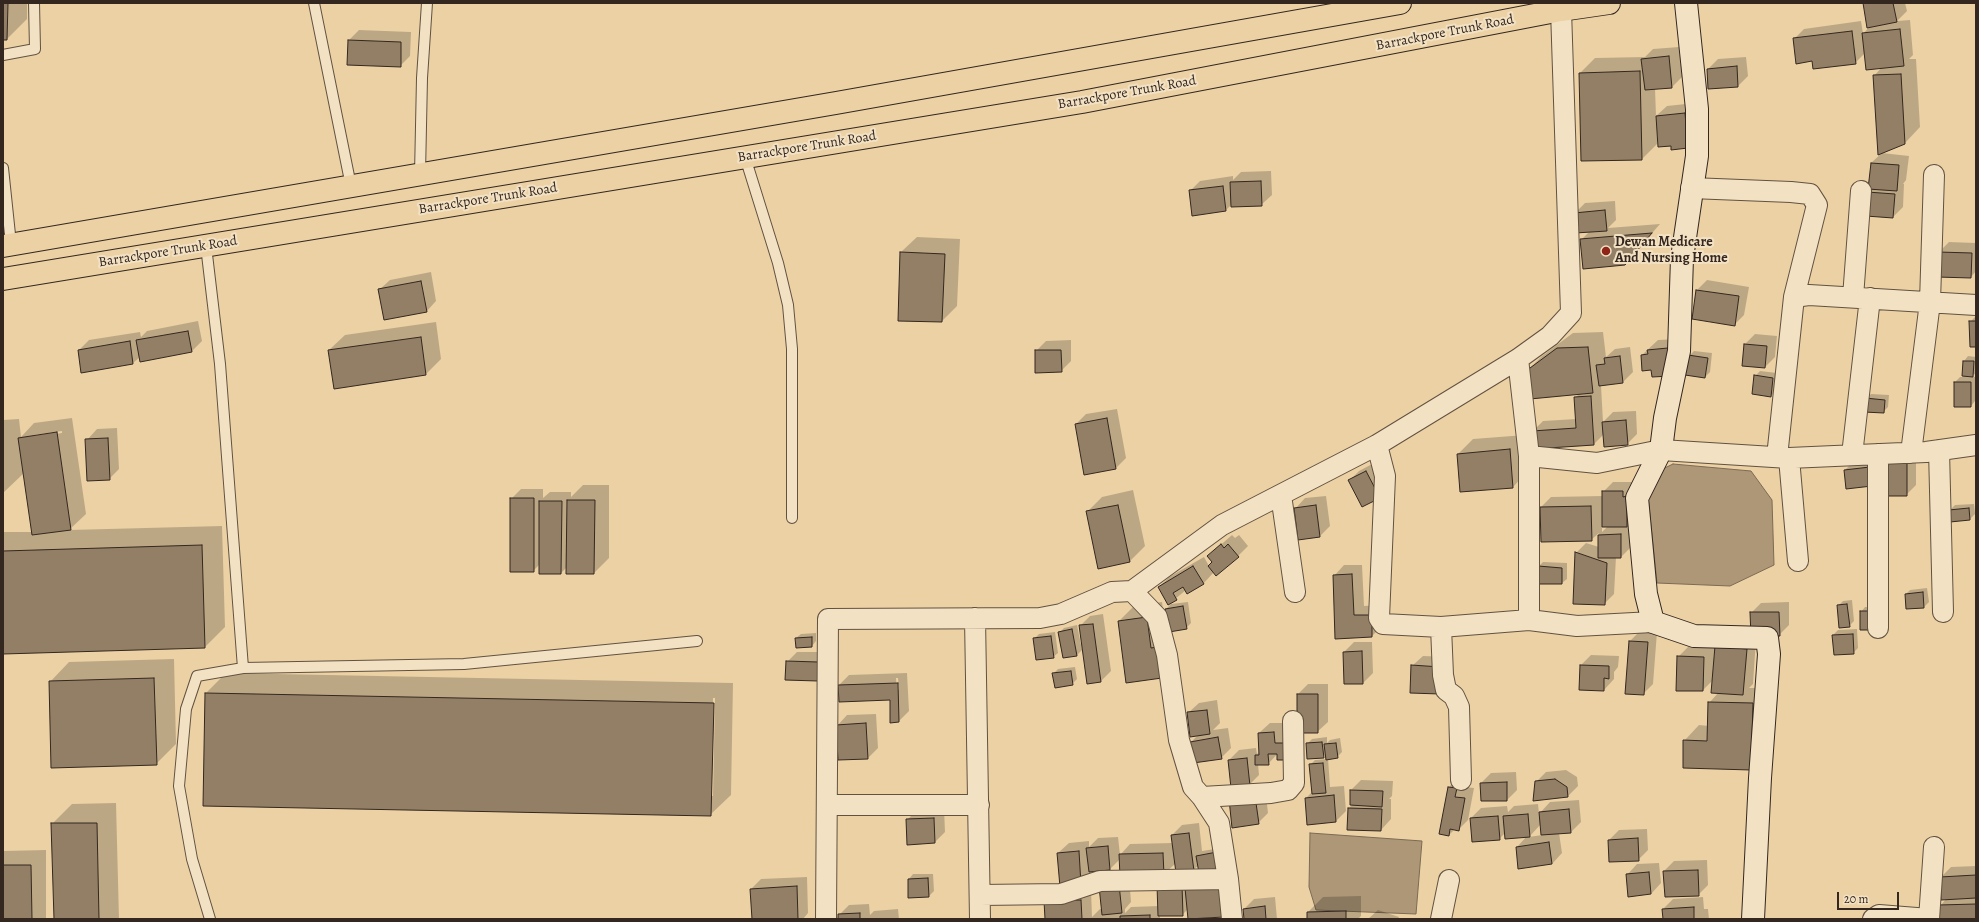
<!DOCTYPE html>
<html>
<head>
<meta charset="utf-8">
<style>
  body { margin:0 }
  #map { position:relative; width:1979px; height:922px; overflow:hidden; background:#ecd1a5; font-family:Alegreya,serif }
  canvas { display:block }
  .frame { position:absolute; inset:0; border:4px solid #33271f; pointer-events:none }
  .scale { position:absolute; left:1837px; top:892px; width:62px; height:18px; box-sizing:border-box; border:2px solid #33271f; border-top:0; padding-left:5px; font-size:12px; line-height:14px; white-space:nowrap; color:#33271f; -webkit-text-stroke:3px #f3e1c4; paint-order:stroke }
</style>
</head>
<body>
<div id="map">
<canvas width="1979" height="922"></canvas>
<div class="frame"></div>
<div class="scale">20 m</div>
</div>
<script>
const c = document.querySelector('canvas').getContext('2d');
c.lineJoin = 'round';
function fillPath(path, color) { c.fillStyle = color; c.fill(path, 'evenodd'); }
const toPath = rows => new Path2D(rows.map(r => 'M' + r).join(''));
function trace(path, color, width, dash) { c.strokeStyle = color; c.lineWidth = width; c.lineCap = dash ? 'butt' : 'round'; c.setLineDash(dash || []); c.stroke(path); }
function label(font, color, halo, rows, align = 'center') {
  c.font = font + ' Alegreya,serif'; c.lineWidth = 4; c.setLineDash([]); c.textBaseline = 'middle'; c.strokeStyle = halo; c.fillStyle = color; for (const [text, x, y, turn = 0] of rows) {
    c.save(); c.translate(x, y); c.rotate((+turn || 0) * Math.PI / 180); c.textAlign = isNaN(turn) ? turn : align; if (halo) c.strokeText(text, 0, 0); c.fillText(text, 0, 0); c.restore();
  }
}
const water = toPath([
  [1673,464,1751,471,1772,500,1774,565,1730,586,1657,583,1646,477,1673,464],
  [1310,833,1422,841,1416,914,1316,910,1309,887,1310,833]
]);
const shadow = toPath([
  [3,3,27,3,27,19,7,39,3,39],
  [1864,3,1905,3,1907,11,1897,21,1910,20,1913,55,1909,59,1916,59,1920,127,1905,143,1874,76,1882,67,1865,53,1855,63,1812,60,1794,39,1804,29,1861,21,1863,34,1870,26],
  [359,30,411,32,410,56,400,66,349,40],
  [1679,47,1682,77,1672,87,1655,88,1656,116,1667,106,1695,103,1698,137,1672,145,1657,134,1657,144,1642,159,1580,73,1595,58,1645,57,1653,49],
  [1746,57,1748,76,1738,86,1708,69,1718,59],
  [1882,153,1909,156,1906,180,1903,184,1904,184,1903,207,1893,217,1868,192,1873,188,1871,163],
  [1271,171,1272,195,1261,205,1232,204,1226,210,1190,191,1200,181,1233,176,1233,180,1241,172],
  [1615,201,1616,220,1608,228,1660,224,1625,264,1581,240,1590,231,1575,213,1585,203],
  [917,237,960,239,957,306,942,321,899,320,901,252],
  [1949,242,1976,243,1976,271,1971,277,1939,252],
  [431,272,436,301,426,312,379,290,390,280],
  [1707,280,1749,287,1744,315,1734,325,1697,290],
  [1976,316,1976,346,1970,322],
  [198,321,202,341,192,351,140,357,133,363,82,372,79,350,89,340,140,332,141,337,147,331],
  [436,322,441,359,426,374,329,350,345,335],
  [1603,332,1606,357,1615,349,1630,347,1633,372,1623,382,1601,385,1603,422,1613,412,1636,411,1637,434,1627,444,1604,434,1594,444,1533,431,1543,421,1576,419,1575,398,1580,393,1527,371,1542,356,1573,333],
  [1755,334,1777,336,1775,357,1765,367,1745,344],
  [1678,339,1652,369,1642,355,1658,340],
  [1071,340,1071,361,1061,371,1036,351,1046,341],
  [1694,351,1712,353,1710,372,1705,377,1689,356],
  [1968,356,1976,357,1976,373,1971,377,1976,377,1975,401,1971,406,1955,382,1960,377,1963,377,1964,361],
  [1760,371,1777,373,1776,391,1771,396,1755,376],
  [1871,394,1889,395,1888,407,1883,412,1866,399],
  [1117,409,1126,458,1116,468,1076,424,1086,414],
  [72,418,86,514,69,530,222,526,225,627,205,647,3,653,3,532,32,532,24,473,3,493,3,420,19,419,21,437,34,423],
  [62,431,62,433,35,437,35,435],
  [117,428,119,469,109,479,87,440,97,429],
  [1525,435,1528,471,1513,487,1458,454,1473,439],
  [1916,452,1916,485,1906,495,1885,462],
  [1880,457,1872,485,1845,470,1855,460],
  [1376,462,1379,497,1349,481,1359,471],
  [1613,482,1632,482,1637,516,1628,525,1630,525,1631,547,1621,557,1616,557,1614,594,1604,604,1576,553,1586,543,1599,547,1599,533,1591,540,1541,507,1551,497,1603,496,1603,492],
  [1602,526,1608,526,1602,532],
  [583,485,609,485,609,558,594,573,567,567,561,573,540,564,533,571,511,499,521,489,543,489,543,498,550,492,571,492,571,497],
  [1133,490,1145,546,1130,561,1098,567,1087,512,1102,497],
  [1326,496,1330,526,1320,536,1298,538,1295,509,1305,498],
  [1974,504,1975,514,1970,519,1951,521,1950,510,1955,505],
  [1232,535,1235,538,1239,535,1248,546,1238,556,1214,572,1203,584,1186,590,1169,604,1159,587,1169,577,1204,557,1209,566,1213,562,1208,556],
  [1543,562,1567,563,1567,579,1562,583,1539,566],
  [1344,565,1362,565,1364,606,1381,605,1382,626,1372,636,1336,638,1334,576],
  [1927,588,1929,602,1924,607,1907,608,1906,594,1910,590],
  [1852,600,1854,621,1849,626,1838,606,1843,601],
  [1162,602,1166,634,1172,633,1177,661,1161,677,1119,621,1134,606],
  [1188,602,1191,623,1186,628,1166,609,1171,604],
  [1789,602,1789,625,1779,635,1751,613,1761,603],
  [1865,607,1876,607,1871,629,1861,612],
  [1103,614,1111,671,1101,681,1080,626,1090,616],
  [1077,625,1082,650,1077,655,1064,657,1059,633,1064,628],
  [1857,629,1858,648,1853,653,1833,635,1838,630],
  [1640,631,1657,632,1653,684,1643,694,1626,693,1630,641],
  [1055,632,1058,653,1053,657,1034,639,1039,634],
  [816,633,816,641,812,646,796,638,801,634],
  [1756,639,1753,684,1749,688,1768,688,1766,754,1684,741,1699,725,1709,726,1709,703,1719,692,1713,680,1703,690,1678,657,1688,647,1716,648],
  [1354,642,1372,642,1373,673,1363,683,1344,652],
  [797,652,828,652,828,670,787,662],
  [1591,655,1619,656,1618,667,1614,672,1614,679,1604,690,1581,665],
  [1423,656,1451,657,1450,683,1412,666],
  [174,659,176,744,156,764,50,682,69,662],
  [1075,667,1077,679,1072,684,1053,674,1058,669],
  [226,673,733,683,731,795,711,814,204,805,206,693],
  [713,698,715,698,713,796,711,796],
  [907,673,909,711,899,721,891,699,839,685,849,675],
  [896,678,898,678,899,690,897,690],
  [1308,684,1328,684,1328,722,1317,732,1298,694],
  [1217,700,1220,723,1213,730,1228,728,1231,748,1221,758,1191,742,1198,735,1188,713,1199,703],
  [876,714,878,748,868,758,839,759,837,726,847,715],
  [1270,723,1284,723,1297,733,1268,764,1258,764,1259,775,1249,785,1229,760,1239,750,1256,748,1257,754,1260,751,1259,733],
  [1327,737,1327,743,1330,740,1340,738,1342,752,1337,757,1328,758,1330,787,1344,786,1346,811,1336,821,1306,798,1313,791,1310,765,1315,760,1327,759,1326,754,1323,757,1307,744,1312,739],
  [1566,770,1577,777,1578,786,1568,796,1536,782,1546,772],
  [1516,772,1517,790,1507,800,1481,783,1491,773],
  [1459,777,1465,787,1474,788,1468,820,1458,830,1455,829,1449,835,1449,787],
  [1361,780,1393,781,1392,796,1389,799,1391,799,1391,819,1381,830,1348,829,1349,808,1352,805,1351,790],
  [1265,786,1268,813,1258,823,1233,826],
  [1579,800,1581,822,1571,832,1559,833,1562,853,1552,864,1517,847,1527,836,1505,833,1499,839,1471,818,1481,808,1507,806,1508,812,1514,806,1538,804,1539,814,1550,802],
  [1541,824,1542,835,1529,837],
  [116,803,119,919,55,919,52,824,72,804],
  [944,808,945,832,935,842,907,820,917,810],
  [1199,823,1202,851,1221,848,1193,870,1176,863,1164,874,1129,876,1131,902,1125,909,1125,913,1131,907,1159,906,1168,875,1224,916,1189,919,1188,909,1182,915,1160,915,1160,919,1046,919,1045,901,1091,890,1092,917,1100,909,1102,909,1121,875,1120,859,1110,869,1091,871,1091,874,1081,884,1058,853,1069,843,1089,841,1089,847,1098,838,1118,837,1120,855,1130,844,1173,843,1172,835,1182,825],
  [1647,829,1648,850,1638,860,1609,840,1619,830],
  [46,850,46,919,3,919,3,851],
  [1707,860,1708,885,1698,895,1664,871,1674,861],
  [1659,863,1661,883,1651,894,1627,875,1637,864],
  [1976,866,1976,919,1940,919,1940,906,1947,898,1941,877,1951,867],
  [913,874,933,874,934,891,929,896,909,897,909,879],
  [807,877,808,913,803,919,753,919,751,889,761,879],
  [1361,896,1361,916,1358,919,1308,919,1308,912,1323,897],
  [1275,897,1277,919,1245,919,1244,909,1254,899],
  [1703,897,1704,909,1708,909,1709,919,1664,919,1663,909,1673,899],
  [869,904,870,915,874,911,898,909,899,919,839,919,839,915,849,905],
  [1378,910,1399,917,1398,919,1368,919]
]);
const building = toPath([
  [3,3,8,3,7,40,3,40,3,3],
  [1863,3,1893,3,1897,22,1867,28,1863,3],
  [1900,29,1904,66,1866,70,1862,33,1900,29],
  [1852,31,1856,64,1813,69,1812,61,1796,64,1793,38,1852,31],
  [348,40,401,42,401,67,347,65,348,40],
  [1669,56,1672,88,1645,90,1641,59,1669,56],
  [1737,66,1738,87,1708,89,1707,69,1737,66],
  [1640,71,1642,160,1581,161,1579,73,1640,71],
  [1901,74,1905,144,1878,155,1873,75,1901,74],
  [1685,113,1688,148,1671,150,1671,146,1658,147,1656,116,1685,113],
  [1871,163,1899,165,1897,191,1868,189,1871,163],
  [1261,181,1262,206,1231,207,1230,182,1261,181],
  [1223,186,1226,211,1192,216,1189,190,1223,186],
  [1867,192,1895,194,1893,218,1866,216,1867,192],
  [1605,210,1607,231,1575,233,1574,213,1605,210],
  [1652,233,1625,265,1583,269,1580,239,1652,233],
  [900,252,945,254,942,322,898,321,900,252],
  [1938,252,1972,253,1971,278,1937,277,1938,252],
  [421,281,427,312,384,320,378,289,421,281],
  [1696,290,1739,296,1735,326,1692,319,1696,290],
  [1969,321,1976,321,1976,347,1970,347,1969,321],
  [188,331,192,352,140,362,136,340,188,331],
  [421,337,426,375,334,389,328,350,421,337],
  [130,341,133,364,81,373,78,350,130,341],
  [1744,344,1767,346,1765,368,1742,366,1744,344],
  [1588,347,1593,393,1530,399,1526,371,1557,348,1588,347],
  [1668,348,1671,376,1652,377,1651,370,1642,371,1641,355,1648,354,1647,350,1668,348],
  [1035,350,1061,350,1062,372,1035,373,1035,350],
  [1688,355,1708,358,1705,378,1685,375,1688,355],
  [1620,356,1623,383,1599,386,1596,365,1605,364,1604,358,1620,356],
  [1963,361,1974,361,1973,377,1962,376,1963,361],
  [1754,375,1773,378,1771,397,1752,394,1754,375],
  [1954,382,1971,382,1971,407,1954,407,1954,382],
  [1591,396,1594,445,1533,449,1532,431,1576,428,1574,397,1591,396],
  [1865,398,1885,400,1884,413,1864,412,1865,398],
  [1107,418,1116,469,1084,475,1075,424,1107,418],
  [1626,420,1628,445,1604,447,1602,422,1626,420],
  [57,432,71,530,32,535,18,438,57,432],
  [108,438,110,480,87,481,85,439,108,438],
  [1510,449,1513,488,1460,492,1457,454,1510,449],
  [1884,461,1907,462,1907,496,1883,496,1884,461],
  [1870,467,1872,486,1846,489,1844,470,1870,467],
  [1366,471,1380,498,1362,507,1348,480,1366,471],
  [1602,491,1623,491,1623,497,1627,496,1627,527,1602,527,1602,491],
  [510,498,534,498,534,572,510,572,510,498],
  [567,500,595,500,594,574,566,574,567,500],
  [539,501,562,501,561,574,539,574,539,501],
  [1118,505,1130,562,1098,569,1086,511,1118,505],
  [1316,505,1320,537,1298,540,1294,508,1316,505],
  [1591,506,1592,541,1541,542,1540,507,1591,506],
  [1969,508,1970,520,1950,522,1949,510,1969,508],
  [1621,534,1621,558,1598,558,1598,535,1621,534],
  [1221,544,1224,548,1228,544,1239,557,1216,576,1208,566,1212,562,1207,556,1221,544],
  [202,545,205,648,3,654,3,551,202,545],
  [1575,552,1607,563,1605,605,1573,604,1575,552],
  [1193,566,1204,584,1187,594,1183,587,1173,593,1177,600,1168,605,1158,587,1193,566],
  [1538,566,1562,568,1562,584,1537,584,1538,566],
  [1352,574,1354,615,1372,615,1372,637,1335,639,1333,575,1352,574],
  [1923,592,1924,608,1906,609,1905,594,1923,592],
  [1847,604,1850,627,1839,628,1837,605,1847,604],
  [1183,606,1187,629,1169,632,1165,609,1183,606],
  [1860,611,1871,611,1872,630,1860,630,1860,611],
  [1750,612,1779,612,1780,636,1751,637,1750,612],
  [1147,617,1151,648,1157,647,1162,678,1126,683,1118,621,1147,617],
  [1093,624,1101,682,1087,684,1079,625,1093,624],
  [1072,629,1077,656,1063,658,1058,632,1072,629],
  [1853,634,1854,654,1834,655,1832,635,1853,634],
  [1051,636,1054,658,1036,660,1033,638,1051,636],
  [812,637,812,647,796,648,795,638,812,637],
  [1629,641,1648,642,1644,695,1625,694,1629,641],
  [1715,646,1747,649,1743,695,1711,693,1715,646],
  [1362,651,1363,684,1344,684,1343,652,1362,651],
  [1677,656,1704,657,1703,691,1676,691,1677,656],
  [786,661,818,662,818,681,785,680,786,661],
  [1411,665,1441,667,1440,694,1410,693,1411,665],
  [1580,665,1609,666,1609,679,1604,678,1604,691,1579,690,1580,665],
  [1071,671,1073,685,1055,688,1052,673,1071,671],
  [154,678,157,765,51,768,49,681,154,678],
  [898,683,899,722,890,723,890,700,839,702,838,685,898,683],
  [205,693,714,703,711,816,203,806,205,693],
  [1297,694,1318,694,1318,733,1297,733,1297,694],
  [1708,702,1753,703,1751,770,1683,768,1683,740,1707,741,1708,702],
  [1207,710,1210,734,1190,737,1187,712,1207,710],
  [866,723,868,759,838,760,836,725,866,723],
  [1274,732,1275,743,1287,743,1288,760,1277,760,1277,754,1268,754,1269,765,1255,765,1255,755,1259,755,1258,733,1274,732],
  [1218,737,1222,759,1193,763,1190,742,1218,737],
  [1322,742,1324,758,1307,759,1306,743,1322,742],
  [1336,743,1338,758,1326,760,1324,744,1336,743],
  [1247,758,1250,786,1231,788,1228,760,1247,758],
  [1323,763,1326,793,1312,794,1309,764,1323,763],
  [1555,779,1567,787,1568,797,1533,801,1535,781,1555,779],
  [1507,782,1507,801,1481,801,1480,783,1507,782],
  [1448,787,1457,788,1455,797,1465,798,1459,831,1450,829,1449,836,1439,834,1448,787],
  [1350,790,1383,791,1382,807,1350,805,1350,790],
  [1334,795,1336,822,1307,825,1305,798,1334,795],
  [1255,796,1259,824,1232,828,1229,799,1255,796],
  [1348,808,1382,809,1381,831,1347,830,1348,808],
  [1569,809,1571,833,1541,835,1539,812,1569,809],
  [1528,814,1530,837,1505,839,1503,816,1528,814],
  [1498,816,1500,840,1472,842,1470,818,1498,816],
  [934,818,935,843,907,845,906,819,934,818],
  [51,823,97,823,99,919,54,919,51,823],
  [1189,833,1194,871,1176,873,1171,835,1189,833],
  [1638,838,1639,861,1609,862,1608,840,1638,838],
  [1549,842,1552,864,1518,869,1516,847,1549,842],
  [1108,846,1110,870,1089,872,1086,848,1108,846],
  [1079,851,1081,885,1060,887,1057,853,1079,851],
  [1217,852,1220,870,1199,873,1196,856,1217,852],
  [1163,853,1164,875,1120,877,1119,854,1163,853],
  [3,865,31,865,32,919,3,919,3,865],
  [1698,870,1699,896,1665,897,1663,871,1698,870],
  [1649,872,1651,894,1628,897,1626,874,1649,872],
  [1976,875,1976,898,1941,900,1940,877,1976,875],
  [928,878,929,897,908,898,908,879,928,878],
  [1119,884,1122,913,1102,915,1099,886,1119,884],
  [1221,884,1224,917,1188,919,1185,888,1221,884],
  [1157,885,1182,885,1183,916,1158,916,1157,885],
  [797,886,798,919,752,919,750,889,797,886],
  [1081,900,1082,919,1045,919,1044,901,1081,900],
  [1976,904,1976,919,1939,919,1939,905,1976,904],
  [1265,906,1266,919,1244,919,1243,909,1265,906],
  [1694,907,1694,919,1699,919,1663,919,1662,909,1694,907],
  [1346,911,1346,919,1307,919,1307,912,1346,911],
  [860,913,860,919,838,919,838,914,860,913],
  [1150,915,1150,919,1120,919,1120,916,1150,915]
]);
const lane = toPath([
  [314,3,351,186],
  [3,55,35,49,34,3],
  [745,157,778,263,788,305,792,349,792,518],
  [3,168,11,244],
  [420,174,422,78,427,3],
  [206,246,220,364,243,668,464,664,697,641],
  [210,919,192,859,179,786,186,709,197,676,243,668]
]);
const street = toPath([
  [1691,188,1791,192,1810,194,1817,205,1794,297],
  [1853,297,1861,191],
  [1518,359,1529,456,1597,463,1661,450,1789,458,1926,452,1976,445],
  [1377,445,1385,476,1379,618,1383,624,1441,627,1529,620,1529,456],
  [1939,450,1943,612],
  [1911,453,1930,302,1934,175],
  [1852,455,1870,298],
  [1777,457,1794,297,1809,295,1976,305],
  [1789,458,1798,561],
  [1281,495,1295,592],
  [1132,591,1157,617,1167,655,1179,740,1193,787,1202,797,1219,823,1228,879,1232,919],
  [975,618,980,919],
  [1529,620,1577,626,1653,622],
  [1441,627,1443,675,1446,690,1454,696,1459,707,1461,780],
  [1878,628,1878,454],
  [1202,797,1271,793,1288,790,1294,783,1293,721],
  [827,805,979,805],
  [980,895,1061,894,1100,881,1228,879],
  [826,919,828,619,1040,618,1061,614,1112,592,1132,591,1222,525,1377,445,1518,359,1550,336,1571,313,1561,10],
  [1441,919,1449,880],
  [1873,919,1879,915,1929,919],
  [1929,919,1934,847]
]);
const secondary = toPath([
  [1686,3,1697,109,1697,156,1682,258,1679,351,1665,418,1661,450,1637,498,1646,594,1653,622,1694,636,1767,638,1769,654,1760,778,1753,919]
]);
const primary = toPath([
  [3,246,836,103,1400,3],
  [3,279,1082,102,1561,10,1609,3]
]);
const markers = [
  [1606,251,5,"#8f2418"]
];
const streetNames = [
  ["Barrackpore Trunk Road",1445,33,-11],
  ["Barrackpore Trunk Road",1127,93,-10],
  ["Barrackpore Trunk Road",807,147,-9],
  ["Barrackpore Trunk Road",488,199,-9],
  ["Barrackpore Trunk Road",168,252,-9]
];
const poiNames = [
  ["Dewan Medicare",1615,243],
  ["And Nursing Home",1615,259]
];
fillPath(water, '#ad9777');
trace(water, '#7c6a54', 1);
fillPath(shadow, '#0003');
fillPath(building, '#937f65');
trace(building, '#33271f', 1);
trace(lane, '#615240', 12);
trace(street, '#615240', 22);
trace(secondary, '#33271f', 24);
trace(primary, '#33271f', 24);
trace(lane, '#f3e1c4', 10);
trace(street, '#f3e1c4', 20);
trace(secondary, '#f3e1c4', 22);
trace(primary, '#ecd1a5', 22);
for (const [x, y, r, color] of markers) { const dot = new Path2D(); dot.arc(x, y, r, 0, 2 * Math.PI); c.fillStyle = color; c.fill(dot); trace(dot, '#f3e1c4', 1.5); }
label('14px', '#33271f', '#f3e1c4', streetNames);
label('bold 14px', '#33271f', '#f3e1c4', poiNames, 'left');
</script>
</body>
</html>
